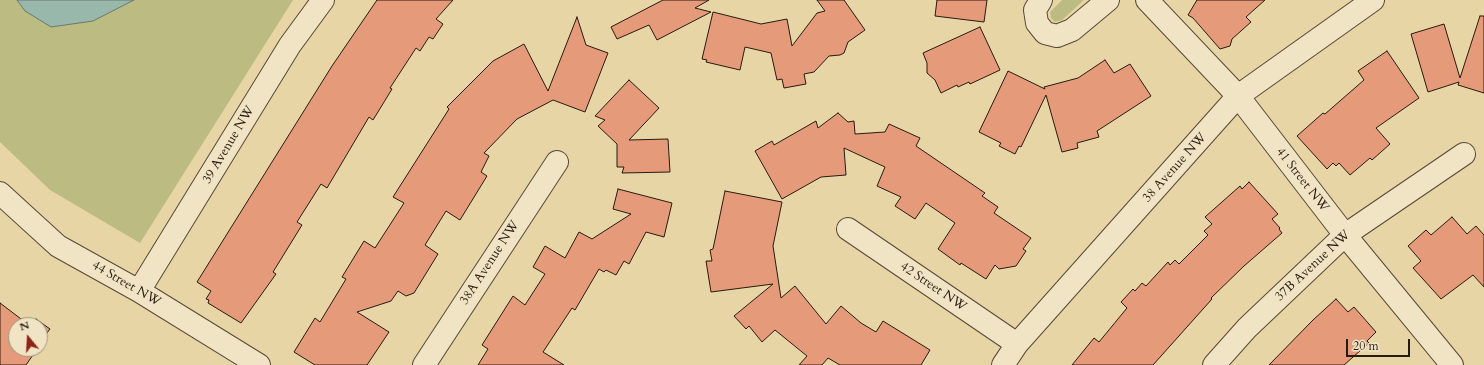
<!DOCTYPE html>
<html>
<head>
<meta charset="utf-8">
<style>
  body { margin:0 }
  #map { position:relative; width:1484px; height:365px; overflow:hidden; background:#e8d5a6; font-family:Cardo,serif }
  canvas { display:block }
  .north { position:absolute; left:8px; top:317px; width:40px; height:40px; box-sizing:border-box; background:#f0e4c5; border:1px solid #a0937d; border-radius:50%; rotate:342deg; font-size:11px; font-weight:700; line-height:16px; text-align:center; color:#271a10 }
  .north::after { content:''; display:block; margin:auto; width:14px; height:18px; background:#8f2418; clip-path:polygon(50% 0,100% 100%,50% 72%,0 100%) }
  .scale { position:absolute; left:1346px; top:339px; width:64px; height:18px; box-sizing:border-box; border:2px solid #271a10; border-top:0; padding-left:5px; font-size:12px; line-height:14px; white-space:nowrap; color:#271a10; -webkit-text-stroke:3px #f0e4c5; paint-order:stroke }
</style>
</head>
<body>
<div id="map">
<canvas width="1484" height="365"></canvas>
<div class="north">N</div>
<div class="scale">20 m</div>
</div>
<script>
const c = document.querySelector('canvas').getContext('2d');
c.lineJoin = 'round';
function fillPath(path, color) { c.fillStyle = color; c.fill(path, 'evenodd'); }
const toPath = rows => new Path2D(rows.map(r => 'M' + r).join(''));
function trace(path, color, width, dash) { c.strokeStyle = color; c.lineWidth = width; c.lineCap = dash ? 'butt' : 'round'; c.setLineDash(dash || []); c.stroke(path); }
function label(font, color, halo, rows, align = 'center') {
  c.font = font + ' Cardo,serif'; c.lineWidth = 3.5; c.setLineDash([]); c.textBaseline = 'middle'; c.strokeStyle = halo; c.fillStyle = color; for (const [text, x, y, turn = 0] of rows) {
    c.save(); c.translate(x, y); c.rotate((+turn || 0) * Math.PI / 180); c.textAlign = isNaN(turn) ? turn : align; if (halo) c.strokeText(text, 0, 0); c.fillText(text, 0, 0); c.restore();
  }
}
const green = toPath([
  [0,0,293,0,140,243,50,190,0,142],
  [1062,0,1084,0,1062,20,1055,22,1051,18,1050,12]
]);
const water = toPath([
  [17,0,134,0,93,21,51,27,25,11,17,0]
]);
const building = toPath([
  [377,0,453,0,436,19,443,24,433,39,429,37,420,51,416,48,390,88,392,89,373,120,369,117,327,188,321,184,297,222,302,225,273,272,276,274,241,323,208,303,209,300,206,299,211,291,197,282,332,66,377,0],
  [663,0,709,0,695,8,711,12,657,40,649,25,617,39,611,27,663,0],
  [817,0,844,0,865,30,848,42,844,53,840,55,829,56,814,72,804,74,806,84,784,88,782,79,777,80,771,53,745,47,740,70,706,62,707,60,702,59,713,12,761,24,787,19,792,46,817,13,825,11,817,0],
  [937,0,987,0,984,22,935,16,937,0],
  [1197,0,1265,0,1246,17,1251,22,1232,39,1230,46,1220,49,1193,18,1188,15,1197,0],
  [1480,16,1484,16,1484,93,1458,85,1459,82,1428,92,1411,34,1444,24,1460,78,1480,16],
  [577,17,586,45,608,53,585,112,553,100,517,119,484,153,489,156,481,172,487,176,460,220,446,211,425,245,438,254,414,293,406,296,398,291,391,301,357,312,389,332,367,365,315,365,294,352,315,318,320,322,346,279,342,277,364,241,375,248,404,203,393,197,449,109,447,107,493,61,524,44,548,91,577,17],
  [980,27,1000,70,970,84,969,82,958,87,957,85,941,93,935,80,927,73,927,63,923,53,980,27],
  [1387,51,1419,98,1376,128,1390,144,1372,160,1370,158,1350,175,1339,163,1336,166,1333,163,1327,169,1297,136,1323,113,1325,114,1364,80,1358,71,1387,51],
  [1105,60,1114,73,1130,64,1151,96,1097,131,1099,137,1077,143,1078,148,1062,152,1046,95,1021,147,1019,146,1015,154,999,146,1001,143,979,132,1008,71,1045,89,1044,87,1078,78,1105,60],
  [629,80,659,108,629,140,668,139,670,172,622,173,624,167,617,167,617,144,598,126,605,120,595,116,629,80],
  [838,113,848,122,854,121,855,134,885,132,889,124,920,138,916,146,985,193,982,196,998,207,994,213,1031,238,1023,249,1026,251,1016,266,999,269,995,265,986,279,961,263,960,265,938,249,955,223,926,203,915,219,895,206,901,197,877,186,885,167,844,148,846,175,821,177,782,199,755,151,772,141,774,145,816,121,818,128,838,113],
  [1249,182,1278,214,1272,219,1280,228,1279,229,1282,233,1244,266,1211,298,1212,299,1153,365,1072,365,1094,338,1099,342,1127,308,1121,302,1133,289,1135,291,1142,283,1146,286,1168,262,1170,265,1175,260,1179,264,1208,235,1204,231,1212,224,1205,217,1240,186,1242,189,1249,182],
  [618,189,672,203,664,237,646,232,629,264,624,261,616,275,606,270,604,272,599,269,575,310,572,308,543,352,564,365,478,365,488,349,482,345,513,296,525,305,545,274,533,267,545,246,565,258,579,232,592,239,631,214,613,209,618,189],
  [725,191,782,202,773,246,781,298,795,286,826,324,841,306,861,323,876,332,883,321,930,350,921,365,840,365,828,358,822,365,799,365,807,356,775,330,762,342,749,326,746,329,734,316,773,284,711,292,706,261,712,261,710,250,713,249,725,191],
  [1452,217,1467,234,1476,226,1484,235,1484,287,1473,275,1441,299,1413,268,1421,261,1408,246,1426,230,1431,235,1452,217],
  [1336,299,1348,312,1354,307,1376,332,1367,341,1369,343,1344,365,1269,365,1313,320,1336,299],
  [0,303,29,325,16,325,16,349,37,349,26,365,0,365,0,303],
  [36,319,50,329,40,342,40,325,32,325,36,319]
]);
const minor = toPath([
  [1041,0,1035,10,1037,23,1045,33,1057,36,1072,30,1108,0],
  [1147,0,1238,96,1345,235,1452,365],
  [0,193,58,246,139,291,259,365],
  [848,229,1017,344],
  [139,291,290,45,323,0],
  [424,365,557,162],
  [1003,365,1017,344,1238,96,1373,0],
  [1214,365,1247,328,1345,235,1464,154]
]);
const streetNames = [
  ["39 Avenue NW",229,145,-59],
  ["38 Avenue NW",1175,168,-48],
  ["41 Street NW",1302,180,52],
  ["38A Avenue NW",490,263,-57],
  ["37B Avenue NW",1313,266,-43],
  ["44 Street NW",126,284,30],
  ["42 Street NW",933,287,34]
];
fillPath(green, '#bcbc82');
fillPath(water, '#97b8aa');
trace(water, '#6a796c', 1);
fillPath(building, '#e59a7a');
trace(building, '#271a10', 1);
trace(minor, '#574936', 24);
trace(minor, '#f0e4c5', 22);
label('13px', '#271a10', '#f0e4c5', streetNames);
</script>
</body>
</html>
